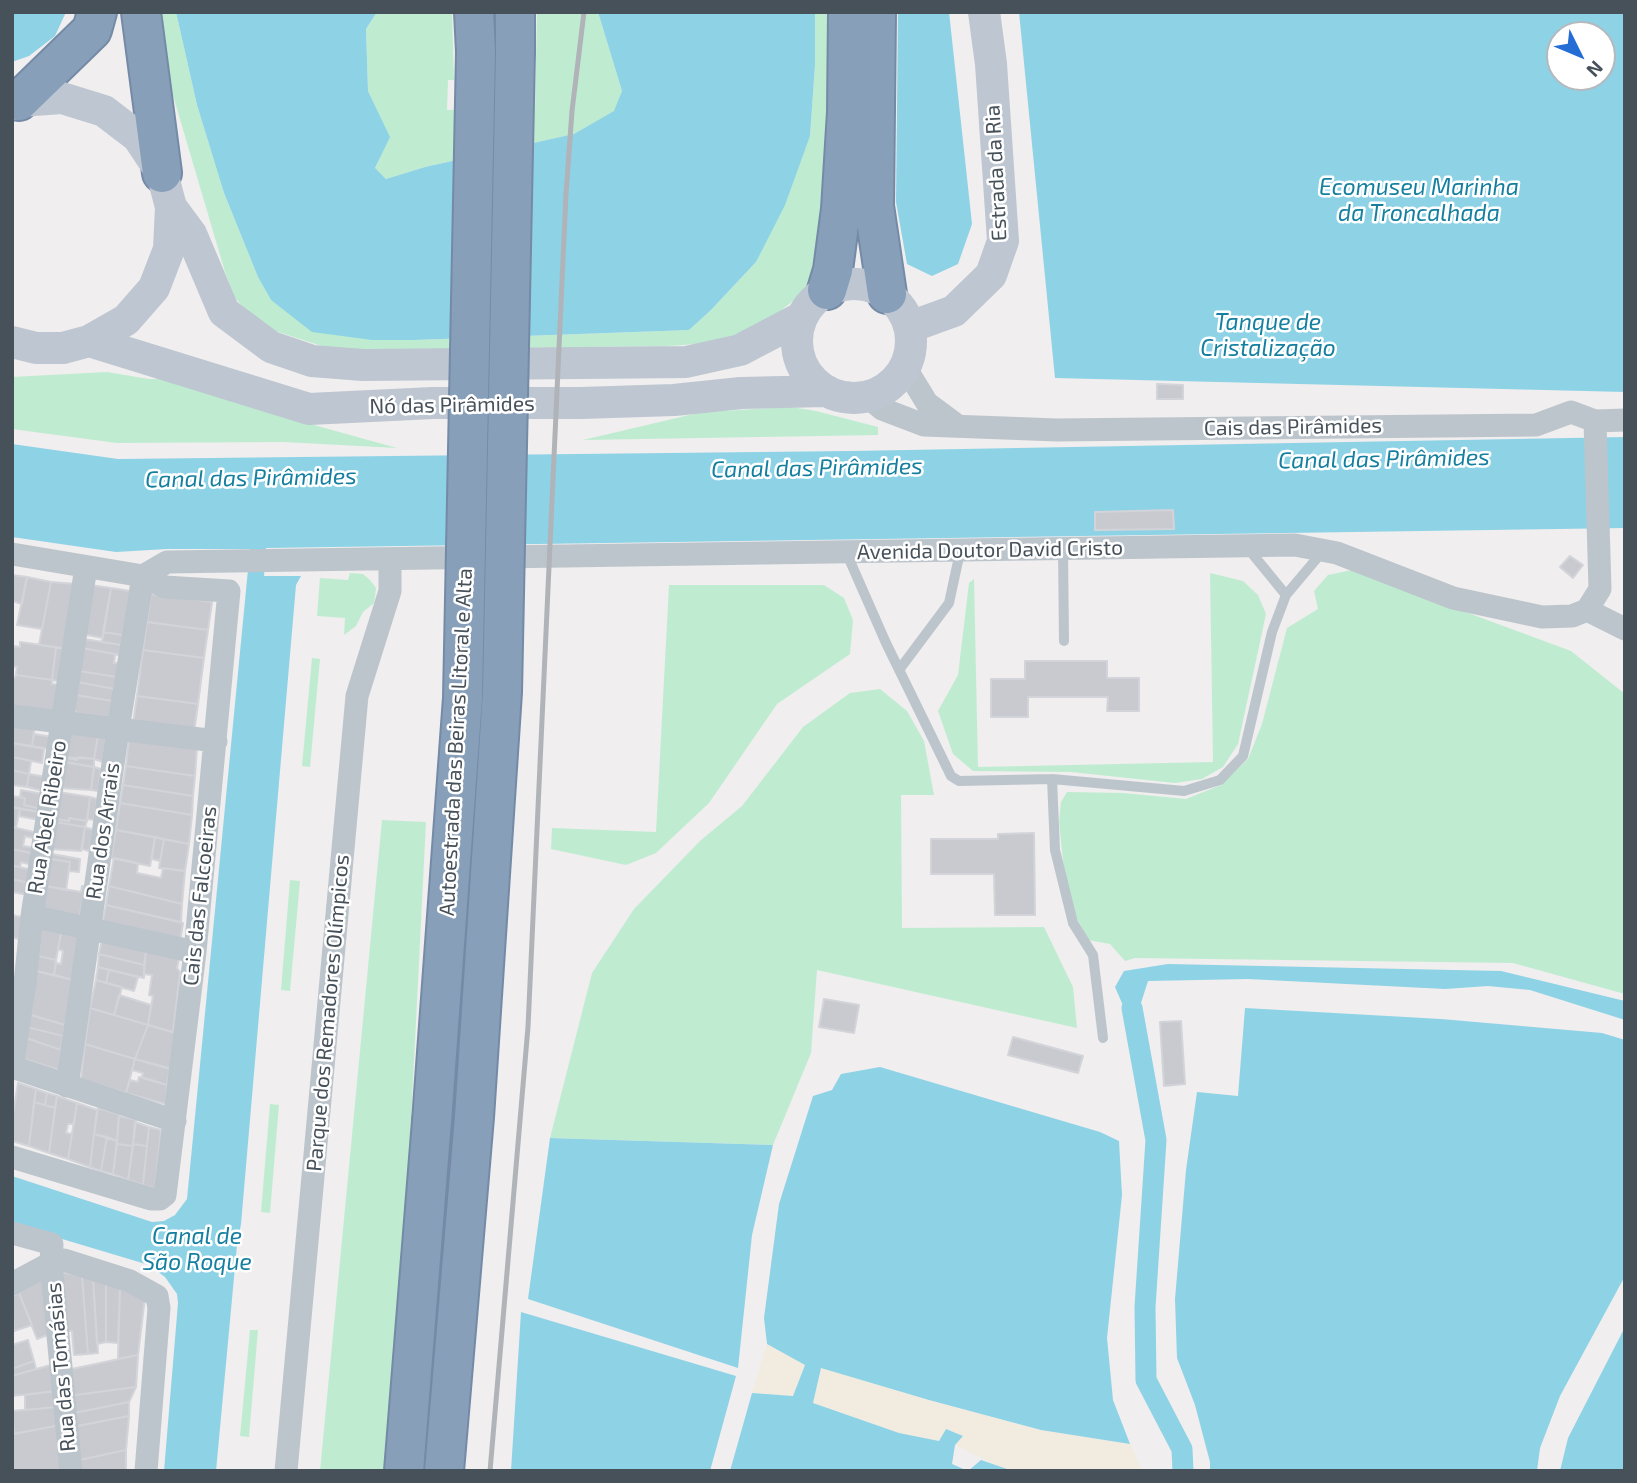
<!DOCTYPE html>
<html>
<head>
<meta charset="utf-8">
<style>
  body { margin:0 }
  #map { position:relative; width:1637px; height:1483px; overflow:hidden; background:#f0eeee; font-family:"Exo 2",sans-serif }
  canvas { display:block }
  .frame { position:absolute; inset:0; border:14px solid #47515a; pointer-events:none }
  .north { position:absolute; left:1546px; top:21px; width:70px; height:70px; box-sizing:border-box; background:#fff; border:2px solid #b5b9bd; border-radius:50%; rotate:133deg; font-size:19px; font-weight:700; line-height:28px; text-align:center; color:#47515a }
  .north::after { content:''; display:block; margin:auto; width:24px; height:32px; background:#246dd4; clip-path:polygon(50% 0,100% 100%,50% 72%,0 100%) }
</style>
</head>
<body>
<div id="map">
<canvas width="1637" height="1483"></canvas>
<div class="frame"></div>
<div class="north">N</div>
</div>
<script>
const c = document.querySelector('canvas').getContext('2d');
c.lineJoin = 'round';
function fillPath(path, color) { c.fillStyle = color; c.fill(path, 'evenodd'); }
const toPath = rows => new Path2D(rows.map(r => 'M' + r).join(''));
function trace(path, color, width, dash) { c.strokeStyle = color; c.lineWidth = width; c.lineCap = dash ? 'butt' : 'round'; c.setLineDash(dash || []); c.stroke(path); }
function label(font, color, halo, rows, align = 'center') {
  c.font = font + ' "Exo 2",sans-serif'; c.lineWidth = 5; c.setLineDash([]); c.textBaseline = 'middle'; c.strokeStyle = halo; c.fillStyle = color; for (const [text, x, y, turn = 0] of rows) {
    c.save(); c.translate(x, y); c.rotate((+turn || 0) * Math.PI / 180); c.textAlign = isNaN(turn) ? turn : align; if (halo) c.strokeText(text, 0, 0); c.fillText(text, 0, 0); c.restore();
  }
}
const green = toPath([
  [155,12,176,12,197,105,224,193,258,277,271,300,372,340,414,340,689,330,711,310,756,262,810,136,815,65,815,12,835,12,835,88,816,273,800,295,777,314,735,335,697,344,668,346,364,350,331,349,275,331,248,313,235,298,225,272,167,75],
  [377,12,452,12,454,80,448,80,447,110,535,108,537,12,598,12,622,91,615,111,575,134,425,167,386,179,375,169,389,136,368,91,366,29],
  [107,372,149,379,172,379,243,400,314,425,397,448,283,442,117,443,12,429,12,377],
  [791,407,816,411,878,427,878,435,583,440,702,412],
  [1352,570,1571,651,1625,694,1625,994,1513,963,1135,958,1125,961,1110,944,1088,940,1074,913,1064,870,1059,822,1061,802,1067,792,1123,793,1186,799,1221,785,1248,759,1262,724,1287,628,1318,609,1314,591,1328,575],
  [350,573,363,574,370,580,376,588,375,597,374,603,363,612,356,626,344,635,345,618,317,616,320,578,348,580],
  [1210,573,1243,581,1258,595,1266,614,1238,744,1223,767,1202,779,1175,783,1071,772,973,771,953,754,938,711,958,675,969,583,974,579,978,767,1213,762],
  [669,585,824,585,844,598,853,620,850,654,777,704,709,803,656,853,626,865,551,849,552,828,656,832],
  [312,658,320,659,310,767,302,766],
  [880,689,907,711,924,741,934,795,901,795,902,928,1044,927,1073,987,1077,1028,817,970,811,1053,773,1145,550,1138,592,973,634,909,700,841,742,806,803,727,850,693],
  [382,820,426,822,406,1221,384,1471,320,1471],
  [290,880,300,881,290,991,281,990],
  [459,921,471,922,450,1194,447,1193,445,1158],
  [270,1104,279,1105,270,1213,261,1212],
  [250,1330,258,1330,249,1437,240,1436]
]);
const sand = toPath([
  [767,1344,805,1365,793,1396,752,1393],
  [821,1367,929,1400,1041,1430,1130,1444,1142,1471,1013,1471,1001,1468,955,1445,963,1436,946,1429,939,1441,899,1433,813,1403]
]);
const water = toPath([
  [12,12,66,12,55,36,29,56,12,62],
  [176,12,377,12,366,29,368,91,390,137,375,168,386,179,425,167,574,134,614,111,622,91,598,12,815,12,815,65,810,136,785,205,756,262,711,310,689,330,414,340,372,340,312,332,271,300,258,277,224,193,197,105],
  [898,12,949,12,972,224,958,264,932,276,907,264,896,202],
  [1019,12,1625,12,1625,392,1055,378],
  [1602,35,1602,77,1560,77,1560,35],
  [1625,437,1625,528,266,548,264,576,301,576,296,585,241,1224,237,1245,216,1471,164,1471,178,1303,177,1294,165,1277,149,1265,12,1224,12,1176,152,1222,164,1221,175,1215,187,1199,250,549,167,549,116,552,12,537,12,444,118,459,852,451],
  [1168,964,1501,971,1625,1001,1625,1020,1530,990,1488,986,1445,989,1248,979,1148,981,1140,1006,1125,1010,1115,987,1124,971],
  [1245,1008,1441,1019,1602,1033,1625,1040,1625,1276,1560,1396,1540,1448,1537,1471,1210,1471,1210,1462,1195,1405,1177,1358,1175,1299,1186,1170,1197,1092,1238,1096],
  [880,1067,1100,1132,1119,1141,1122,1195,1107,1338,1113,1400,1130,1444,1041,1430,929,1400,821,1368,813,1403,899,1433,939,1441,946,1429,963,1436,955,1445,952,1464,968,1471,981,1460,1013,1471,730,1471,752,1393,793,1396,805,1365,767,1344,764,1318,779,1204,813,1096,832,1090,841,1074],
  [550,1138,773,1145,752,1235,738,1368,528,1299],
  [521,1312,736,1376,710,1471,511,1471],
  [1625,1327,1625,1471,1560,1471,1568,1438]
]);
const canal = toPath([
  [1132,1008,1156,1140,1145,1307,1146,1380,1182,1449,1183,1471]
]);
const building = toPath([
  [1157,384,1183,385,1183,399,1157,399,1157,384],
  [1173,510,1174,529,1095,530,1095,512,1173,510],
  [1570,556,1583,565,1573,578,1560,567,1570,556],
  [12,575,27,577,22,604,12,601,12,575],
  [27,577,51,582,42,629,17,625,27,577],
  [51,582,76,584,65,649,39,645,51,582],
  [90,585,111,588,103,638,82,634,90,585],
  [111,588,130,591,123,635,103,632,111,588],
  [151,594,212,602,208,630,147,622,151,594],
  [147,622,208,630,204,658,143,650,147,622],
  [103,632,123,635,121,645,102,642,103,632],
  [84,639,121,645,120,655,82,648,84,639],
  [20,642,56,647,52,680,16,675,17,667,12,666,12,646,20,647,20,642],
  [56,647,69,649,64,682,52,680,56,647],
  [82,648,115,654,114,663,119,663,117,677,79,671,82,648],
  [143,650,204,658,198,704,137,696,143,650],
  [1025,661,1107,661,1107,678,1139,678,1139,711,1107,711,1108,697,1028,697,1028,717,991,717,991,679,1025,679,1025,661],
  [79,671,117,677,115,689,77,682,79,671],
  [16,675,52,680,52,684,61,685,58,711,12,707,12,678,15,678,16,675],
  [77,682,115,689,113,701,75,695,77,682],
  [75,695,113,701,111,713,108,717,77,713,74,710,75,695],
  [137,696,198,704,194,732,133,724,137,696],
  [12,722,35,725,32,746,12,743,12,722],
  [67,731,98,736,94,759,63,757,67,731],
  [34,734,52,737,50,749,32,746,34,734],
  [98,736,106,737,103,762,94,759,98,736],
  [129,738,197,747,195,776,126,766,129,738],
  [12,743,44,749,42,763,12,757,12,743],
  [12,757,31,761,29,774,12,770,12,757],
  [79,757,94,759,94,767,66,762,67,758,77,760,79,757],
  [62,762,94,767,91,790,60,788,62,762],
  [126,766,195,776,193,796,123,785,126,766],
  [94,767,101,769,98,791,91,790,94,767],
  [12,770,29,774,27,787,12,785,12,770],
  [29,774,46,777,43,791,27,787,29,774],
  [123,785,193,796,192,815,120,803,123,785],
  [21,790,43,794,41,809,24,805,25,798,20,797,21,790],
  [58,792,90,797,87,821,69,818,69,821,55,819,58,792],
  [12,796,25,798,24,805,41,809,40,812,12,807,12,796],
  [90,797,97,799,94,820,87,819,90,797],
  [120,803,192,815,189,844,116,830,120,803],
  [12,807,20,809,16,828,12,827,12,807],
  [20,809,40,812,39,820,19,816,20,809],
  [69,818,87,821,85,827,55,822,55,819,69,821,69,818],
  [55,822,85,827,81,851,50,849,55,822],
  [12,827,38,833,37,839,25,836,23,846,36,848,35,854,12,849,12,827],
  [85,827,93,830,89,851,82,849,85,827],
  [116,830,155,837,150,866,111,858,116,830],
  [1034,833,1035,915,995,915,994,874,931,874,931,839,998,839,998,834,1034,833],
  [155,837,164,839,160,861,152,859,155,837],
  [164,839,189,844,185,871,159,868,164,839],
  [12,849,35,854,33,865,21,862,20,867,12,865,12,849],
  [52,854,80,859,79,872,69,871,70,862,51,859,52,854],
  [114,858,138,863,137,873,161,878,163,868,185,871,182,904,109,886,114,858],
  [51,859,70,862,66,890,46,886,51,859],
  [14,866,32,870,29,883,12,879,14,866],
  [12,879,29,883,28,895,12,892,12,879],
  [46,886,81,892,82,886,85,886,79,920,43,912,46,886],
  [109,886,182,904,181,922,106,905,109,886],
  [106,905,183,923,180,941,102,925,106,905],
  [12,915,25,918,21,940,12,937,12,915],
  [42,925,62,928,56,960,38,956,42,925],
  [62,928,78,936,73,980,54,975,56,963,61,964,63,951,58,949,62,928],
  [102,940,146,951,144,965,99,954,102,940],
  [146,951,179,958,177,968,180,972,173,1032,148,1025,153,996,149,995,152,975,144,974,146,951],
  [99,954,144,965,144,978,98,967,99,954],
  [38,956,56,960,54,975,36,971,38,956],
  [98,967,109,970,106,983,96,980,98,967],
  [109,970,138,977,134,991,106,983,109,970],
  [36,971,73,980,65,1025,31,1015,36,971],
  [96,980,122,987,114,1015,90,1008,96,980],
  [119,995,151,1005,148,1025,114,1015,119,995],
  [824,999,859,1005,854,1033,819,1027,824,999],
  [90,1008,148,1025,135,1059,85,1044,90,1008],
  [31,1015,65,1025,63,1036,27,1027,31,1015],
  [1181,1021,1185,1084,1164,1086,1160,1022,1181,1021],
  [148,1025,175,1033,172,1069,135,1059,148,1025],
  [27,1027,63,1036,61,1050,26,1038,27,1027],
  [1013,1037,1083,1056,1078,1073,1008,1055,1013,1037],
  [26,1038,61,1050,59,1070,24,1059,26,1038],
  [85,1044,135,1059,126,1093,81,1079,85,1044],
  [135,1059,170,1069,167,1085,142,1077,143,1073,132,1070,135,1059],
  [139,1077,167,1085,166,1104,126,1093,130,1080,138,1082,139,1077],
  [18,1083,36,1089,29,1146,12,1141,12,1121,18,1083],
  [36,1089,47,1093,45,1105,34,1102,36,1089],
  [47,1093,57,1096,55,1108,45,1105,47,1093],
  [57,1096,77,1103,74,1124,68,1124,66,1133,72,1134,68,1159,49,1153,57,1096],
  [34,1102,55,1108,49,1153,29,1146,34,1102],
  [77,1103,97,1110,90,1167,68,1159,77,1103],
  [98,1108,119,1114,117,1141,94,1134,98,1108],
  [119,1116,136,1120,133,1146,117,1144,119,1116],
  [135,1122,149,1127,147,1146,133,1144,135,1122],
  [149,1127,161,1130,155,1189,143,1185,149,1127],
  [94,1134,107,1137,101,1171,90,1167,94,1134],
  [107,1137,117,1141,113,1174,101,1171,107,1137],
  [117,1144,133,1146,128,1180,113,1174,117,1144],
  [133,1144,147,1146,143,1185,128,1180,133,1144],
  [55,1271,82,1276,88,1354,74,1355,72,1331,62,1331,55,1271],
  [82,1276,93,1279,98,1353,88,1354,82,1276],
  [46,1277,50,1334,37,1339,19,1293,46,1277],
  [93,1279,106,1284,106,1342,97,1344,93,1279],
  [106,1284,120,1288,118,1343,106,1342,106,1284],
  [120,1288,145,1297,138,1355,118,1359,120,1288],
  [19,1293,32,1325,14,1331,12,1296,19,1293],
  [28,1340,34,1361,12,1369,12,1345,28,1340],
  [138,1355,136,1387,68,1396,67,1370,138,1355],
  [34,1361,36,1369,12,1376,12,1369,34,1361],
  [54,1364,56,1391,12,1396,12,1376,54,1364],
  [136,1387,129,1402,74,1413,68,1396,136,1387],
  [56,1391,58,1407,25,1410,25,1395,56,1391],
  [129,1402,129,1416,72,1427,74,1413,129,1402],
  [58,1407,60,1425,14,1434,12,1411,58,1407],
  [129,1416,126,1450,75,1461,72,1427,129,1416],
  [62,1425,66,1471,12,1471,12,1434,62,1425],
  [126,1450,126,1471,76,1471,75,1461,126,1450]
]);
const lane = toPath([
  [1246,546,1286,595],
  [1063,549,1064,641],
  [846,552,886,643,951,776,959,781,1052,779,1184,791,1220,780,1243,756,1272,632,1286,595,1323,551],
  [899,670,949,603,960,552],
  [1052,779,1055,850,1073,923,1093,955,1103,1038]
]);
const street = toPath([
  [905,367,927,403,958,426],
  [868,397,882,409,924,425,1057,430,1536,425,1571,412,1595,421,1625,420],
  [12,554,143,576,165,587,229,591,195,952,165,1195,160,1199,151,1199,12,1157],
  [143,576,167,562,1295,545,1337,553,1453,598,1542,617,1572,616,1587,610,1625,629],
  [1587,610,1600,589,1595,421],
  [12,716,216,741],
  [32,916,195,952],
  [12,1067,175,1121],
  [12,1068,25,983,32,916,86,567],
  [67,1086,118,729,143,576],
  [12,1233,52,1244,51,1263,71,1471],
  [12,1284,51,1263,64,1260,130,1281,157,1296,159,1308,146,1471],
  [286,1471,357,696,390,591,390,559]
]);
const secondary = toPath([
  [12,104,19,101,62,98,104,111,138,137,162,173,171,207,169,249,154,288,126,320,89,341,63,348,36,348,12,342],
  [171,207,191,234,224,312,271,347,312,361,363,365,686,362,740,350,801,318],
  '797 341a57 57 0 1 1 114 0a57 57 0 1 1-114 0Z',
  [910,327,954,311,991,275,1003,241,991,64,984,12],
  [89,341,309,409,433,403,581,403,674,400,741,393,825,391]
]);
const highway = toPath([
  [141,12,162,173],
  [474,12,476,52],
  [515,12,515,51],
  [876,12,874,206,887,294],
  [19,101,92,30,97,12],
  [827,290,833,270,841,209,847,112,848,12],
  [404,1471,432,1121],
  [444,1471,474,1117]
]);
const rail = toPath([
  [490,1471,528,1027,566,194,572,111,584,12]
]);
const highwayBridge = toPath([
  [474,1117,502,692,515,51],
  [432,1121,463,698,476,52]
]);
const streetNames = [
  ["Estrada da Ria",996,173,-93],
  ["Nó das Pirâmides",452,405,-1],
  ["Cais das Pirâmides",1293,427,-1],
  ["Avenida Doutor David Cristo",990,550,-1],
  ["Autoestrada das Beiras Litoral e Alta",456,742,-87],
  ["Rua Abel Ribeiro",47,817,-81],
  ["Rua dos Arrais",103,831,-82],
  ["Cais das Falcoeiras",200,896,-84],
  ["Parque dos Remadores Olímpicos",328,1013,-85],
  ["Rua das Tomásias",61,1367,-95]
];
const waterNames = [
  ["Ecomuseu Marinha",1419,187],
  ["da Troncalhada",1419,213],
  ["Tanque de",1268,322],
  ["Cristalização",1268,348],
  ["Canal das Pirâmides",1384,459,-1],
  ["Canal das Pirâmides",817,468,-1],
  ["Canal das Pirâmides",251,478,-1],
  ["Canal de",197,1236],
  ["São Roque",197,1262]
];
fillPath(green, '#bfecd1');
fillPath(sand, '#f1ecdf');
fillPath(water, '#8ed2e6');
trace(canal, '#8ed2e6', 21);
fillPath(building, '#c8cad0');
trace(building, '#d2d4d9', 2);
trace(highway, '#748aa6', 42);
trace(lane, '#bdc5cc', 10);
trace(street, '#bdc5cc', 23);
trace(secondary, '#bdc6d1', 32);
trace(highway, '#889fba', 38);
trace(rail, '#b0b3b8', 5);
trace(highwayBridge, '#748aa6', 42, []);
trace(highwayBridge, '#889fba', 38);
label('21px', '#47515a', '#fff', streetNames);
label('italic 23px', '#157f9f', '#fff', waterNames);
</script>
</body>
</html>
